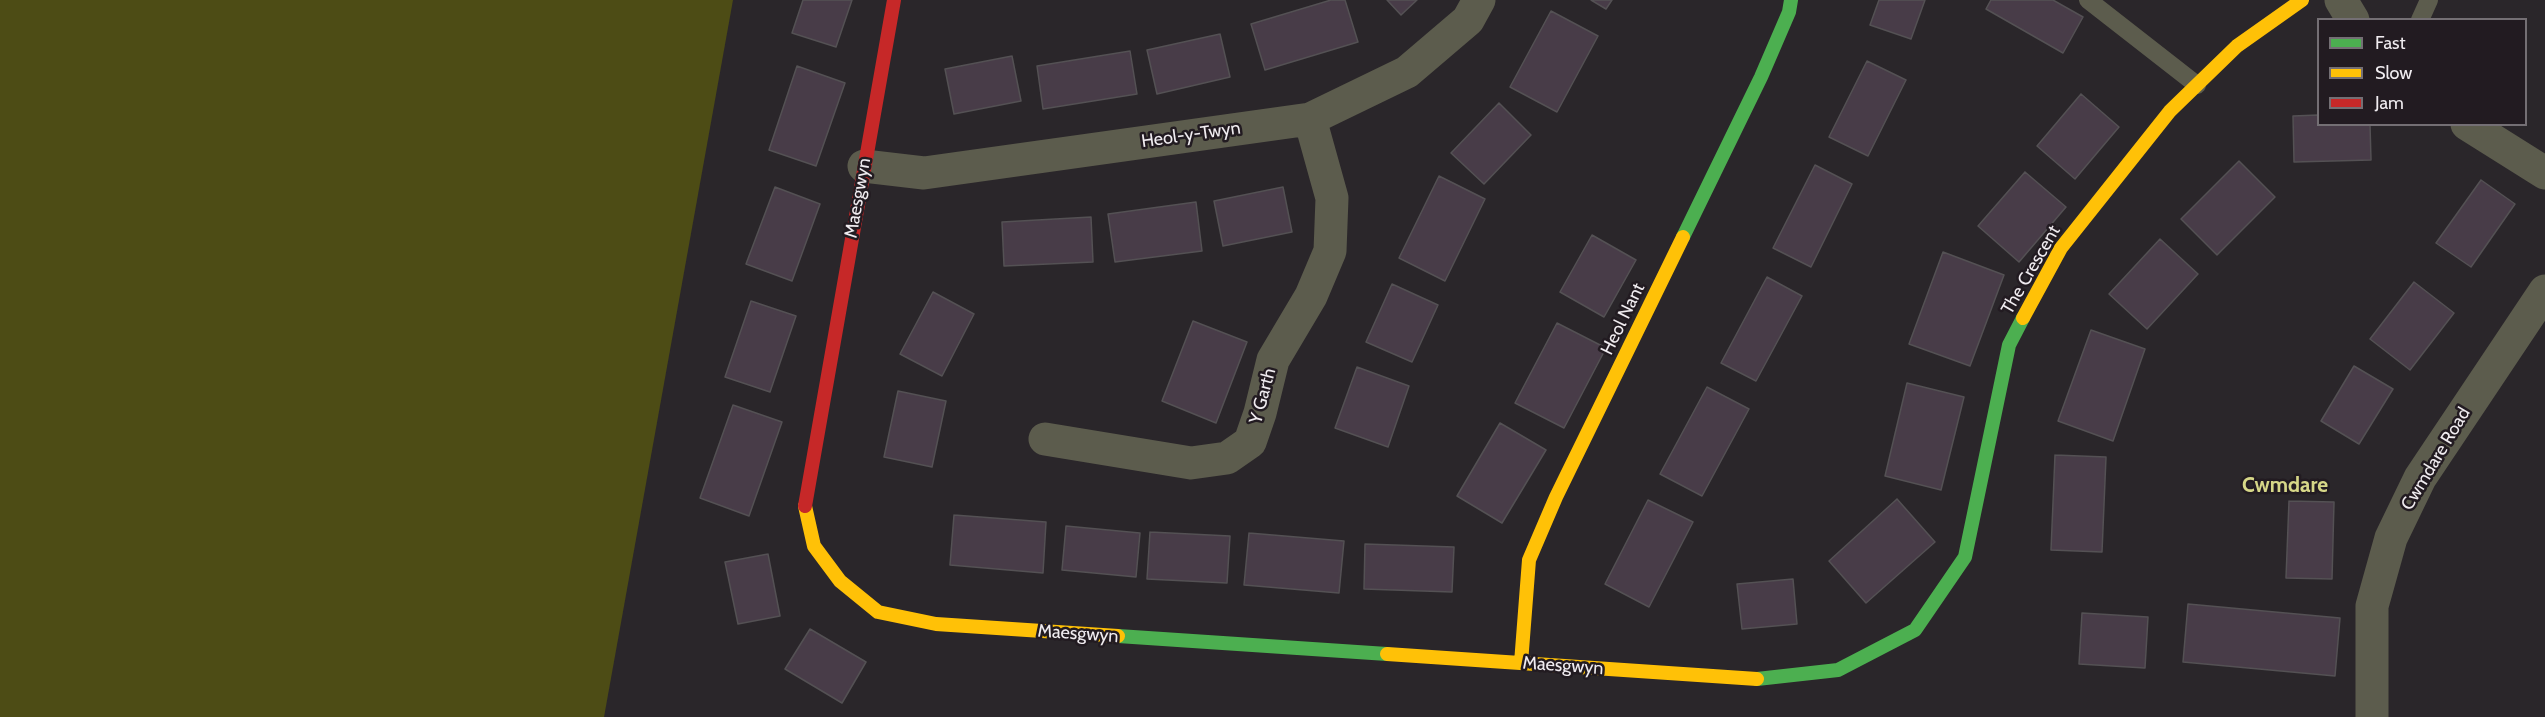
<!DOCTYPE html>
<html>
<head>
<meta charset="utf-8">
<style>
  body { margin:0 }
  #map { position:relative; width:2545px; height:717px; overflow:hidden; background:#2a262a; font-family:Cabin,sans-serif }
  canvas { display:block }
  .legend { position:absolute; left:2317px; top:18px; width:210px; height:108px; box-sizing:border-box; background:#221b21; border:2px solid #746f74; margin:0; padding:8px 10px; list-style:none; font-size:18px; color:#f0ecf0 }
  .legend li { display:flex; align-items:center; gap:12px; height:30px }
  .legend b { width:30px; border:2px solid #746f74 }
</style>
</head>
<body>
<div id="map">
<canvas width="2545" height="717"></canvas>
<ul class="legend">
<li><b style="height:8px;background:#4caf50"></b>Fast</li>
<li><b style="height:8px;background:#ffc107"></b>Slow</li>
<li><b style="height:8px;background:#c62828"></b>Jam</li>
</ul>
</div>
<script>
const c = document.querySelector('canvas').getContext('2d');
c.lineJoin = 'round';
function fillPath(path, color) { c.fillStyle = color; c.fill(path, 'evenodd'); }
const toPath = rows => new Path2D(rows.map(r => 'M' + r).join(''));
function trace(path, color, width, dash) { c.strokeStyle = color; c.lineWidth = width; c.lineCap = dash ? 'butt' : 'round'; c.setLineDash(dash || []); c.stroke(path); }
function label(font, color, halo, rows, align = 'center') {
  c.font = font + ' Cabin,sans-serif'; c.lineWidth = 5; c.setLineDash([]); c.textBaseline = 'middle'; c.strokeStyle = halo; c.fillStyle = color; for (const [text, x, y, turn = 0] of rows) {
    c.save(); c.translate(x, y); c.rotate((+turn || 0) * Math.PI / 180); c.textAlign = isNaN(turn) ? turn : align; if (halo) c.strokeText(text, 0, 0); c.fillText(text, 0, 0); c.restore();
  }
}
const green = toPath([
  [0,0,733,0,604,717,0,717]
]);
const building = toPath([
  [803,0,852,0,836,47,792,33,803,0],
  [1331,0,1345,0,1358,42,1265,70,1251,24,1331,0],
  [1387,0,1417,0,1401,15,1387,0],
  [1591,0,1612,0,1606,9,1591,0],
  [1879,0,1925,0,1911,39,1870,25,1879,0],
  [1991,0,2053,0,2083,17,2063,53,1986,9,1991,0],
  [1551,11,1598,36,1557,112,1510,87,1551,11],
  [1220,34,1230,77,1157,94,1147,50,1220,34],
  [1130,51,1137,94,1043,109,1037,66,1130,51],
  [1012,56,1021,101,954,114,945,69,1012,56],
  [1867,61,1906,80,1868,156,1829,137,1867,61],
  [797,66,845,83,816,166,769,150,797,66],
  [2081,94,2119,127,2075,179,2037,146,2081,94],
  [1499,103,1531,135,1484,184,1451,153,1499,103],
  [2318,115,2318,124,2370,124,2371,160,2294,162,2293,116,2318,115],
  [2239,161,2275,197,2217,255,2181,219,2239,161],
  [1815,165,1852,184,1811,267,1773,248,1815,165],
  [2025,172,2066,207,2019,262,1978,226,2025,172],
  [1439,176,1485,199,1445,281,1399,258,1439,176],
  [2481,180,2515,204,2471,267,2436,243,2481,180],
  [775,187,820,204,792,281,746,264,775,187],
  [1283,187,1292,232,1223,246,1214,201,1283,187],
  [1196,202,1202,251,1115,262,1108,214,1196,202],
  [1091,217,1093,262,1004,266,1002,222,1091,217],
  [1592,235,1636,260,1604,317,1560,292,1592,235],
  [2160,239,2198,274,2147,329,2109,294,2160,239],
  [1943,252,2004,275,1970,366,1909,344,1943,252],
  [1767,277,1802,296,1756,381,1721,363,1767,277],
  [2414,282,2454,313,2410,370,2370,339,2414,282],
  [1392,284,1438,305,1412,362,1366,342,1392,284],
  [933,292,974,314,942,376,900,354,933,292],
  [751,301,796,316,770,392,725,377,751,301],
  [1193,321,1247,342,1216,423,1162,401,1193,321],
  [1557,323,1606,348,1564,428,1515,403,1557,323],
  [2091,330,2145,349,2113,441,2058,421,2091,330],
  [2354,366,2393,389,2359,444,2321,421,2354,366],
  [1357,367,1409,386,1388,447,1335,428,1357,367],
  [1907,383,1964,397,1941,490,1885,476,1907,383],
  [1707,387,1749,409,1702,496,1660,474,1707,387],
  [898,391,946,401,932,467,884,457,898,391],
  [733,405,782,422,749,516,700,498,733,405],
  [1500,423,1546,450,1502,523,1457,496,1500,423],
  [2055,455,2106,457,2102,552,2051,550,2055,455],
  [1897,499,1935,542,1866,603,1829,561,1897,499],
  [1648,500,1693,522,1649,607,1605,584,1648,500],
  [2289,501,2334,502,2332,579,2286,578,2289,501],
  [954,515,1046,522,1043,573,950,565,954,515],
  [1066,526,1140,533,1136,577,1062,570,1066,526],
  [1150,532,1230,536,1227,583,1147,579,1150,532],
  [1249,533,1344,541,1339,593,1244,585,1249,533],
  [1365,544,1454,547,1452,592,1364,589,1365,544],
  [768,554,780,616,738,624,725,562,768,554],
  [1793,579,1797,624,1742,629,1737,584,1793,579],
  [2188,604,2340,618,2335,676,2183,662,2188,604],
  [2082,613,2148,617,2145,668,2079,664,2082,613],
  [810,629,866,662,842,703,785,669,810,629]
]);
const lane = toPath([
  [2088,0,2197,85],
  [2420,20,2429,0]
]);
const street = toPath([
  [2341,0,2353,20],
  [2467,124,2545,173],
  [864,166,924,173,1310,119,1407,72,1468,20,1479,0],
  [1045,439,1191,463,1227,458,1250,442,1260,413,1273,360,1311,296,1330,251,1332,198,1310,119],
  [2372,717,2372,606,2391,538,2420,478,2545,291]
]);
const fast = toPath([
  [1683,237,1761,77,1789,12,1791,0],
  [1118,636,1387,654],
  [1757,679,1838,670,1915,630,1965,557,2009,345,2023,318]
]);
const slow = toPath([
  [2023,318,2061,248,2170,111,2237,46,2302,0],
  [805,506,814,546,840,581,878,612,936,624,1118,636],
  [1387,654,1757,679],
  [1521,663,1529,560,1556,497,1683,237]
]);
const jam = toPath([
  [805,506,894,0]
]);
const streetNames = [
  ["Heol-y-Twyn",1191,135,-8],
  ["Maesgwyn",858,198,-80],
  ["The Crescent",2031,270,-60],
  ["Heol Nant",1623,319,-64],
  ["Y Garth",1263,396,-75],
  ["Cwmdare Road",2436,459,-59],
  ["Maesgwyn",1078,634,4],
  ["Maesgwyn",1563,666,4]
];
const quarterNames = [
  ["Cwmdare",2285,486]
];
fillPath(green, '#4d4c15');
fillPath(building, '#483c48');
trace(building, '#545154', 1.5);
trace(lane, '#5c5c4d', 18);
trace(street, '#5c5c4d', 33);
trace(fast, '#4caf50', 14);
trace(slow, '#ffc107', 14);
trace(jam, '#c62828', 14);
label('18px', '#f0ecf0', '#221b21', streetNames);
label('bold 21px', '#d6d788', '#221b21', quarterNames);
</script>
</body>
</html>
